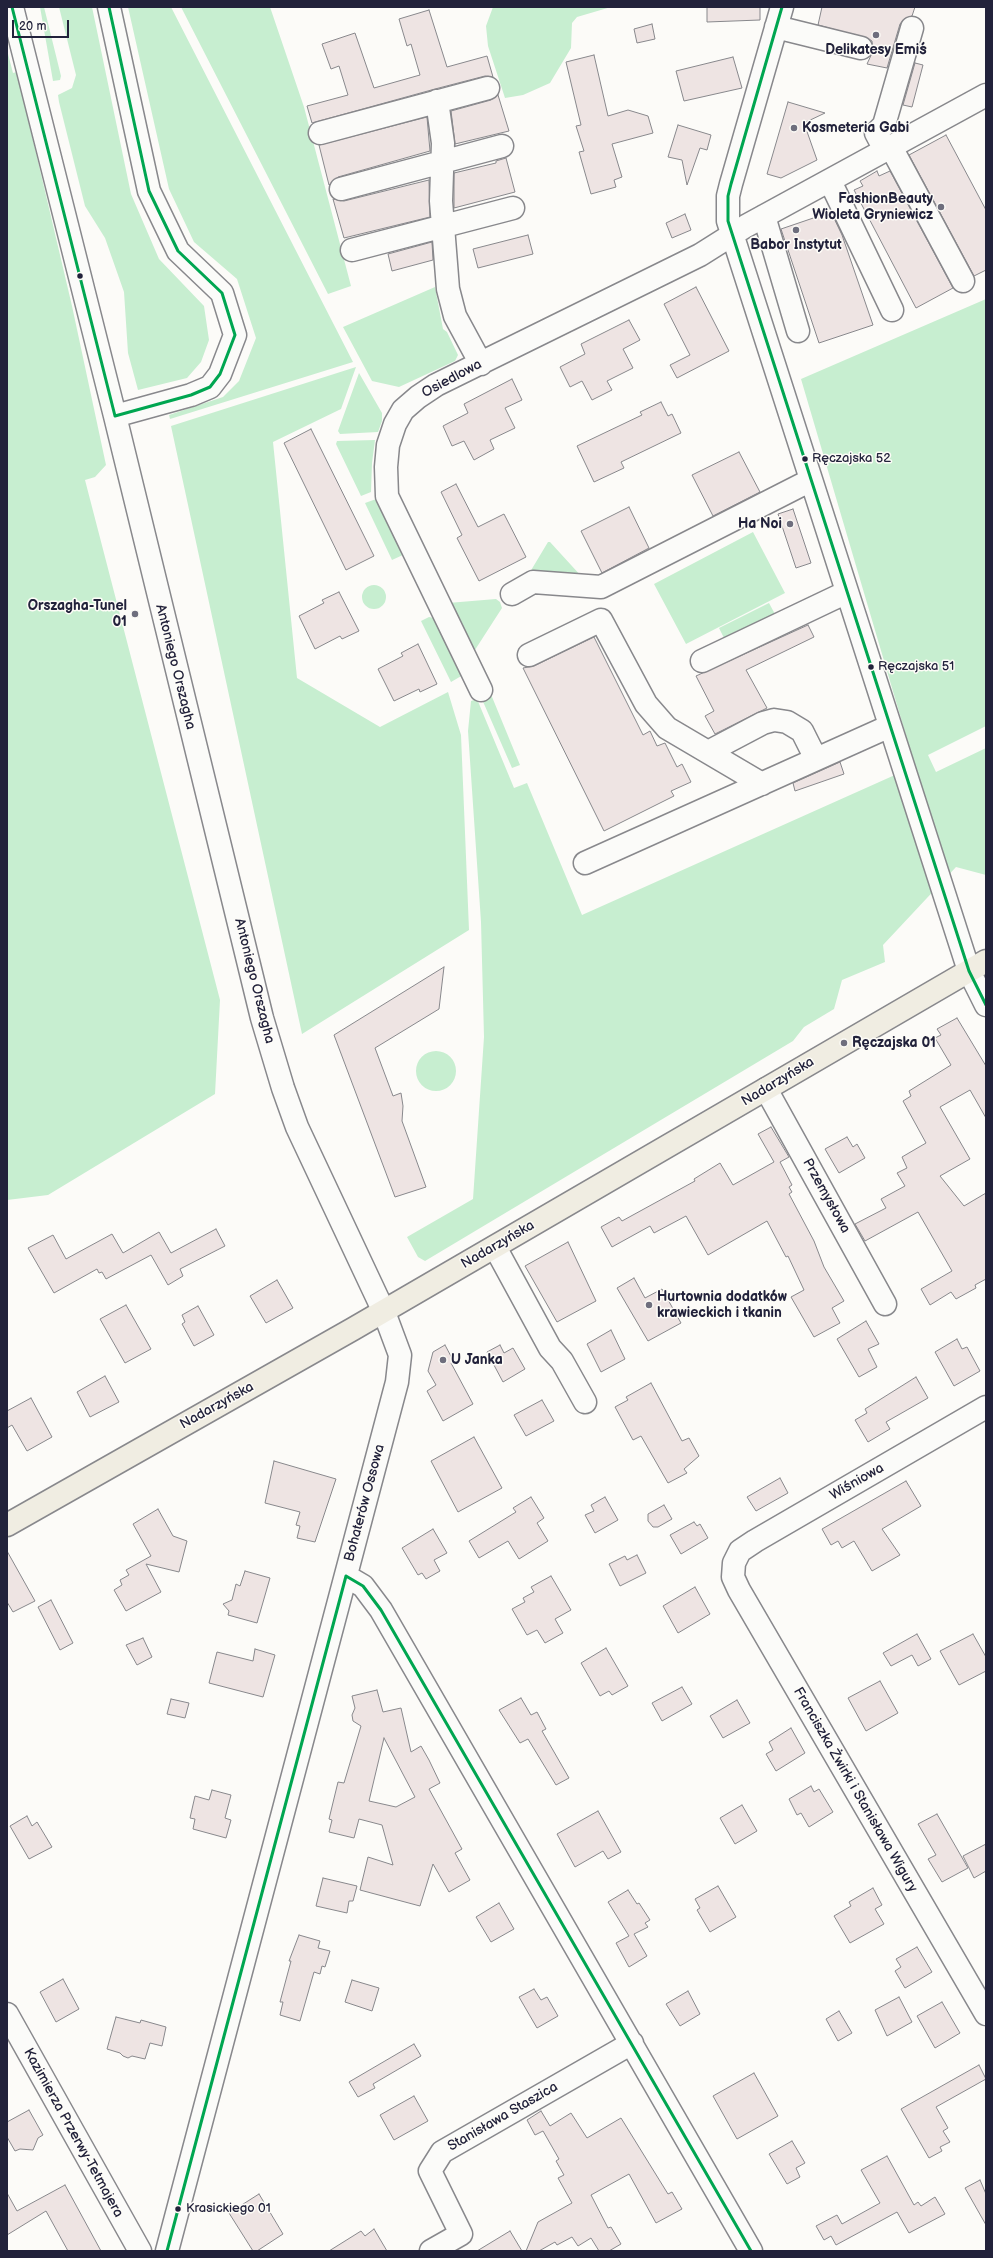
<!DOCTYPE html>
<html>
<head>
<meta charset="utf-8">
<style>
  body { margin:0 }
  #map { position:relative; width:993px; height:2258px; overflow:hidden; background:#fcfbf8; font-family:"Balsamiq Sans",sans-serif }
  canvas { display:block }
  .frame { position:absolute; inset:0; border:8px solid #22223b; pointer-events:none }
  .scale { position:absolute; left:12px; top:20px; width:57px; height:18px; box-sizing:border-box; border:2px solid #22223b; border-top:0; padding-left:5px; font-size:12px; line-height:14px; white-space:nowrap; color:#22223b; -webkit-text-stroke:3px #fdfcf7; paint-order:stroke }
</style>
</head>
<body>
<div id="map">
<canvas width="993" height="2258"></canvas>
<div class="frame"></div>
<div class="scale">20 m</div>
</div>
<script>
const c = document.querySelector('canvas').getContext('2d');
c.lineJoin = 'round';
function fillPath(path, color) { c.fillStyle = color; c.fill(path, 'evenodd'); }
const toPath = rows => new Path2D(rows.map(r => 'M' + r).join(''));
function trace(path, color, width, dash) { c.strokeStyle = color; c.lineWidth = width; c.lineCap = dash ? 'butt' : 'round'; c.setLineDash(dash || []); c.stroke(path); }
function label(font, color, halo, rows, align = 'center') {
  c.font = font + ' "Balsamiq Sans",sans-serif'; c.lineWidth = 3; c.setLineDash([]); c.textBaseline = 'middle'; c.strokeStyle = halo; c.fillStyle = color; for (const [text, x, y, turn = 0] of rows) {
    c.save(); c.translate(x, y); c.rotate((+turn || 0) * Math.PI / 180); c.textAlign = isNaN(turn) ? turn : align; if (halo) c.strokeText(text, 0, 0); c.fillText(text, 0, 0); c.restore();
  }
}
const green = toPath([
  [40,7,44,7,61,76,60,80,53,81],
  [59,7,92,7,131,194,159,259,204,306,209,340,201,362,187,378,138,390,128,353,124,292,105,238,85,206,59,102,58,95,72,88,76,75],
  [128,7,171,7,353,362,170,419,169,415,223,397,239,381,256,338,237,279,194,242,169,189],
  [181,7,270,7,304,107,351,286,328,294],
  [493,7,611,7,577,17,572,23,571,48,550,83,523,95,505,98,488,46,486,26],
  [7,50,13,73,17,72,72,306,106,465,95,477,85,480,220,1000,215,1094,48,1195,7,1200],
  [435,287,443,329,447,332,458,355,455,361,399,387,372,381,343,327],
  [986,299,986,726,928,755,936,772,986,748,986,875,956,867,883,945,885,962,842,980,834,1009,804,1027,793,1041,425,1261,418,1257,407,1237,473,1199,484,1037,481,922,468,731,471,701,477,699,514,788,527,783,582,915,915,766,801,379],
  [356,367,341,409,273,442,297,678,380,727,448,692,461,735,469,930,302,1034,171,426],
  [359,373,382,413,382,421,378,432,340,434,338,431],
  [375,440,372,463,371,492,361,496,336,444,337,441],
  [379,498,405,554,392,560,365,503],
  [753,532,785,593,686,644,654,584],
  [548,542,550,542,582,577,530,572],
  '362 597a12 12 0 1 1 24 0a12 12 0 1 1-24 0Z',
  [496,599,500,602,502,608,473,653,448,603],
  [769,603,776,616,726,642,719,628],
  [429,617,434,618,463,675,451,682,421,621],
  [490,692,520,765,512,768,481,697],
  '416 1071a20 20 0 1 1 40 0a20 20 0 1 1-40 0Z'
]);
const building = toPath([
  [707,7,760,7,760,20,707,22,707,7],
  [822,7,915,7,912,16,904,19,900,24,887,68,867,64,873,51,872,41,869,39,818,25,822,7],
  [429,10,447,67,487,56,493,77,485,76,435,89,312,123,307,106,348,95,339,66,331,69,322,44,355,33,374,88,420,75,411,44,407,46,399,19,429,10],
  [652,24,655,39,637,43,634,29,652,24],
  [594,55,608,116,628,110,648,116,653,133,612,144,622,177,614,180,616,187,591,194,579,152,584,151,576,126,581,125,566,62,594,55],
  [733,57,742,88,684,101,676,71,733,57],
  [915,63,923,65,912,107,903,105,915,63],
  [498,95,509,131,455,144,451,111,491,100,498,95],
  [788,102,825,113,804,123,817,160,781,178,767,174,788,102],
  [427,117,430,151,338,177,329,185,319,145,427,117],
  [678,125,711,135,707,150,700,148,687,185,682,160,668,157,678,125],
  [946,135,986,210,986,270,974,276,909,155,946,135],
  [506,158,515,192,454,208,454,173,496,163,496,161,506,158],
  [877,171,879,176,890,171,953,288,916,308,854,190,863,186,860,181,877,171],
  [429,180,430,217,344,238,333,199,344,201,429,180],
  [831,212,842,235,873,325,819,343,781,229,831,212],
  [685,214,691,230,672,238,666,223,685,214],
  [528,235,533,254,478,268,473,249,528,235],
  [432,242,433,260,392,271,388,254,432,242],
  [696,287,729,351,677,378,670,365,690,355,664,304,696,287],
  [629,320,640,340,623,349,633,368,607,381,612,390,592,400,582,381,570,387,560,367,585,354,581,344,629,320],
  [512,379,522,400,505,408,515,428,490,440,494,449,474,460,464,441,452,446,443,426,468,413,464,404,512,379],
  [661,402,668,416,672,414,681,433,621,462,624,468,594,482,577,446,642,415,640,412,661,402],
  [311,429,374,556,346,570,284,443,311,429],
  [739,452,760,492,713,516,692,475,739,452],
  [456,484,478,527,504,514,526,557,479,581,457,538,462,535,441,492,456,484],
  [629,507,649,548,602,573,581,531,629,507],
  [793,509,811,563,796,568,778,514,793,509],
  [339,592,359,631,342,639,340,636,315,649,299,616,324,603,322,600,339,592],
  [808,625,814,637,746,670,767,708,715,734,705,716,714,711,696,676,808,625],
  [594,637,643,735,650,731,657,746,665,743,677,767,682,764,691,782,671,791,674,796,604,831,523,668,534,666,594,637],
  [418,644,437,684,420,692,419,689,394,701,378,669,403,656,401,653,418,644],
  [840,762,844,774,795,791,793,783,840,762],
  [444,967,439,1009,375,1048,393,1096,401,1093,403,1106,402,1121,426,1187,395,1197,334,1035,444,967],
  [957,1018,986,1066,986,1118,970,1090,940,1107,970,1159,940,1176,964,1206,986,1193,986,1279,975,1285,976,1288,956,1299,951,1292,930,1305,921,1289,952,1271,918,1212,865,1241,855,1224,886,1208,881,1199,905,1186,897,1173,907,1168,902,1157,926,1143,903,1101,911,1096,909,1091,951,1065,935,1038,941,1035,937,1029,957,1018],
  [771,1127,789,1157,780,1162,792,1185,789,1187,792,1192,789,1194,814,1241,824,1267,844,1301,832,1308,840,1323,814,1337,791,1297,804,1290,788,1256,786,1257,767,1221,708,1255,686,1216,654,1233,650,1226,612,1247,601,1227,619,1217,622,1221,695,1181,694,1179,720,1163,733,1185,774,1162,758,1134,771,1127],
  [847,1137,853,1147,857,1144,865,1158,839,1173,825,1149,847,1137],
  [216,1229,225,1246,180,1269,183,1276,168,1285,151,1255,106,1279,102,1272,99,1273,97,1269,54,1293,28,1248,53,1235,66,1259,112,1234,123,1253,159,1232,171,1253,216,1229],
  [568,1242,596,1301,557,1322,525,1266,568,1242],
  [634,1278,645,1298,662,1289,681,1323,648,1341,617,1288,634,1278],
  [277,1280,293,1308,266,1323,250,1296,277,1280],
  [126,1305,151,1349,125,1363,100,1319,126,1305],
  [198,1306,214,1335,194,1346,182,1324,185,1322,182,1315,198,1306],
  [866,1321,879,1344,868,1349,877,1367,859,1377,837,1339,866,1321],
  [611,1330,625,1359,601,1372,587,1344,611,1330],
  [957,1339,962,1349,967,1347,980,1371,954,1386,935,1352,957,1339],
  [445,1345,454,1362,451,1363,473,1404,443,1421,427,1391,436,1385,428,1371,433,1352,445,1345],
  [500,1345,504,1353,513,1348,525,1369,503,1382,487,1352,500,1345],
  [105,1376,119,1402,90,1417,77,1392,105,1376],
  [916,1377,928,1398,886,1422,890,1429,868,1442,855,1420,867,1413,865,1409,916,1377],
  [651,1383,682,1441,689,1438,699,1456,684,1469,687,1473,668,1483,641,1436,633,1440,615,1407,628,1400,626,1397,651,1383],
  [31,1398,52,1437,27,1451,12,1425,7,1428,7,1411,31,1398],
  [542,1400,554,1421,526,1436,514,1415,542,1400],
  [474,1437,502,1488,458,1512,431,1461,474,1437],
  [274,1461,336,1479,315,1542,297,1538,300,1526,296,1525,300,1512,265,1503,274,1461],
  [780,1478,788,1493,756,1511,747,1497,780,1478],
  [906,1481,921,1506,882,1529,900,1555,872,1571,854,1541,842,1548,838,1541,831,1545,822,1529,906,1481],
  [531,1497,544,1518,537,1523,548,1541,519,1559,508,1541,479,1558,469,1541,516,1512,513,1508,531,1497],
  [605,1497,618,1520,595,1533,585,1515,594,1511,591,1505,605,1497],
  [664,1505,672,1519,658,1527,653,1527,648,1521,648,1514,664,1505],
  [158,1509,173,1536,187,1541,179,1572,146,1564,161,1592,126,1611,114,1590,122,1585,120,1580,129,1575,126,1570,151,1556,133,1524,158,1509],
  [694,1522,697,1526,700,1524,708,1538,681,1554,670,1535,694,1522],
  [433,1529,447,1553,434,1560,440,1571,426,1579,422,1573,418,1575,402,1548,433,1529],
  [7,1551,35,1601,13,1612,7,1602,7,1551],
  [637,1555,646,1573,620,1586,609,1564,625,1556,627,1560,637,1555],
  [245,1571,270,1578,257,1623,228,1615,229,1611,223,1604,232,1600,236,1584,240,1586,245,1571],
  [551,1576,571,1610,555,1619,563,1633,545,1643,537,1630,527,1635,512,1609,525,1602,523,1598,534,1592,531,1587,551,1576],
  [695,1587,710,1614,678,1633,663,1606,695,1587],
  [51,1600,73,1643,60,1650,38,1607,51,1600],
  [917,1634,931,1659,918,1666,912,1655,891,1666,883,1653,917,1634],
  [973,1634,986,1657,986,1671,959,1685,940,1651,973,1634],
  [143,1638,152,1657,137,1665,126,1645,143,1638],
  [606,1648,628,1686,612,1695,609,1691,600,1696,581,1663,606,1648],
  [255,1649,275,1655,263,1697,209,1683,217,1652,253,1661,255,1649],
  [880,1681,898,1713,866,1731,848,1698,880,1681],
  [682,1687,692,1704,662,1721,652,1703,682,1687],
  [377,1690,383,1712,401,1708,411,1752,421,1746,429,1760,440,1783,429,1789,462,1849,455,1853,470,1880,449,1892,433,1864,420,1906,360,1890,368,1857,393,1865,382,1825,359,1819,354,1838,329,1832,332,1820,329,1819,338,1782,344,1783,361,1726,353,1721,352,1715,355,1708,352,1696,377,1690],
  [384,1738,415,1797,396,1807,369,1801,384,1738],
  [521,1698,531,1715,537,1712,546,1729,542,1731,569,1778,556,1785,528,1739,520,1743,499,1710,521,1698],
  [171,1699,189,1703,185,1718,167,1714,171,1699],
  [737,1700,750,1723,723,1738,710,1716,737,1700],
  [791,1728,805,1753,776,1771,766,1754,773,1750,769,1742,791,1728],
  [811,1786,814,1792,819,1789,833,1812,809,1827,801,1813,797,1815,789,1799,811,1786],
  [212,1790,231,1795,225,1818,231,1820,226,1838,193,1829,195,1819,190,1818,195,1796,209,1800,212,1790],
  [742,1805,757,1831,735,1844,720,1818,742,1805],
  [598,1811,621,1852,608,1859,603,1851,575,1867,557,1834,598,1811],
  [937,1814,968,1868,942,1882,928,1859,936,1855,918,1824,937,1814],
  [27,1816,32,1826,37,1822,52,1847,29,1859,10,1826,27,1816],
  [986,1844,986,1871,974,1878,963,1856,986,1844],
  [323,1878,357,1886,353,1901,349,1901,347,1913,316,1906,323,1878],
  [718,1886,736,1917,710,1932,697,1910,700,1908,695,1899,718,1886],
  [873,1888,882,1905,875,1909,884,1924,850,1943,834,1916,851,1906,849,1902,873,1888],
  [628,1890,637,1904,639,1903,650,1920,645,1923,648,1927,634,1934,647,1956,629,1967,616,1943,629,1936,608,1902,628,1890],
  [499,1903,514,1929,491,1942,476,1917,499,1903],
  [299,1935,320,1941,318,1948,330,1951,325,1967,322,1966,320,1974,314,1972,300,2021,280,2015,283,2002,280,2002,291,1961,289,1961,299,1935],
  [917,1947,932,1972,905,1988,895,1971,901,1967,896,1959,917,1947],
  [63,1979,79,2009,56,2022,40,1992,63,1979],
  [352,1980,379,1988,372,2011,345,2002,352,1980],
  [534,1989,541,2000,547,1997,558,2016,537,2028,519,1997,534,1989],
  [688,1991,700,2014,680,2026,666,2004,688,1991],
  [899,1997,912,2022,887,2036,875,2010,899,1997],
  [942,2002,960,2033,935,2048,917,2016,942,2002],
  [839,2011,852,2033,838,2041,826,2019,839,2011],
  [116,2017,140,2023,141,2020,166,2027,162,2046,150,2043,145,2059,132,2056,128,2058,123,2056,120,2053,107,2049,116,2017],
  [414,2044,421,2056,373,2084,375,2088,358,2097,349,2082,414,2044],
  [979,2065,986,2079,936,2107,948,2128,943,2131,950,2142,940,2147,942,2151,929,2158,901,2109,979,2065],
  [754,2073,778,2116,737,2139,713,2096,754,2073],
  [414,2096,428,2121,394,2140,380,2115,414,2096],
  [29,2110,43,2135,38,2138,33,2150,20,2149,15,2151,7,2137,7,2122,29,2110],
  [541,2111,550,2126,571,2113,587,2138,621,2118,668,2194,672,2192,682,2209,656,2223,629,2174,591,2195,608,2228,611,2227,621,2244,609,2251,599,2251,591,2238,578,2246,572,2237,557,2245,555,2242,539,2251,526,2251,538,2222,572,2203,558,2178,564,2175,556,2161,559,2159,543,2131,535,2135,527,2120,541,2111],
  [792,2141,805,2163,796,2168,800,2177,787,2184,769,2154,792,2141],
  [887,2156,914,2205,918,2202,921,2206,935,2197,945,2214,909,2233,897,2212,836,2245,831,2236,824,2240,816,2226,837,2215,842,2224,880,2203,861,2170,887,2156],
  [980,2180,986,2194,986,2225,965,2188,980,2180],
  [65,2185,101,2251,68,2251,46,2211,7,2235,7,2193,17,2211,65,2185],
  [259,2194,283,2234,257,2251,253,2251,229,2213,259,2194],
  [374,2229,387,2251,329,2251,361,2231,365,2236,374,2229],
  [510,2231,522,2251,477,2251,510,2231]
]);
const minor = toPath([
  [12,7,115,416,262,1018,283,1088,297,1127,384,1312,400,1355,397,1382,167,2251],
  [109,7,149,191,178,251,222,293,235,335,220,374,210,387,191,395,115,416],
  [782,7,731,184,728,196,728,221,969,971,986,1005],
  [776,27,861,48],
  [437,101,443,143,441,201,448,289,455,316,481,364],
  [320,133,488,88],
  [891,147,963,281],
  [885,150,876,133,884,125,912,28],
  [830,181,892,310],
  [341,189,502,146],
  [764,216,798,331],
  [352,250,513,208],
  [512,594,533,582,601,587,811,480],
  [529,655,601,620,646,704,667,728,762,784],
  [702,661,847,592],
  [481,690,387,496,386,467,388,445,395,424,403,410,418,397,436,385,700,255,746,226,986,95],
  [708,752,763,723,774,720,787,722,802,731,816,759],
  [585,863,890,726],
  [766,1089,885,1304],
  [495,1247,550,1348,562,1361,585,1402],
  [986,1407,755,1541,740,1551,734,1563,733,1577,739,1590,986,2014],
  [346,1576,363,1586,381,1610,751,2251],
  [7,2014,140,2251],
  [431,2251,461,2234,430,2171,442,2152,632,2043]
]);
const major = toPath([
  [7,1525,353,1329,986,961]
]);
const bus1 = toPath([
  [12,7,115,416],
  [109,7,149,191,178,251,222,293,235,335,220,374,210,387,191,395,115,416],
  [782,7,731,184,728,196,728,221,969,971,986,1005],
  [167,2251,346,1576,363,1586,381,1610,751,2251]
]);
const markers = [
  [876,35,4,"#6e6e7d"],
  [794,128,4,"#6e6e7d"],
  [941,207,4,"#6e6e7d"],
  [796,230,4,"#6e6e7d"],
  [80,276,3.5,"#22223b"],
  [805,459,3.5,"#22223b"],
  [790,524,4,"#6e6e7d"],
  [135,614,4,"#6e6e7d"],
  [871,667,3.5,"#22223b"],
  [844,1043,4,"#6e6e7d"],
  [649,1305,4,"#6e6e7d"],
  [443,1360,4,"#6e6e7d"],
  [178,2209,3.5,"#22223b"]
];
const busNames = [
  ["Ręczajska 52",812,459],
  ["Ręczajska 51",878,667],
  ["Krasickiego 01",186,2209]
];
const poiNames = [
  ["Delikatesy Emiś",876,50,"center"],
  ["Kosmeteria Gabi",802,128],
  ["FashionBeauty",933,199,"right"],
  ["Wioleta Gryniewicz",933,215,"right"],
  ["Babor Instytut",796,245,"center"],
  ["Ha Noi",782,524,"right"],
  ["Orszagha-Tunel",127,606,"right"],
  ["01",127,622,"right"],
  ["Ręczajska 01",852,1043],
  ["Hurtownia dodatków",657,1297],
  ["krawieckich i tkanin",657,1313],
  ["U Janka",451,1360]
];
const streetNames = [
  ["Osiedlowa",452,379,-28],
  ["Antoniego Orszagha",175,667,76],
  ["Antoniego Orszagha",254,981,76],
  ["Nadarzyńska",778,1082,-31],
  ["Przemysłowa",826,1196,61],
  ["Nadarzyńska",498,1245,-30],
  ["Nadarzyńska",217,1406,-29],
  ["Wiśniowa",857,1482,-30],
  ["Bohaterów Ossowa",365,1503,-75],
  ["Franciszka Żwirki i Stanisława Wigury",855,1790,60],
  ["Stanisława Staszica",503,2117,-30],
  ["Kazimierza Przerwy-Tetmajera",73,2133,61]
];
fillPath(green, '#c7eed0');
fillPath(building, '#eee4e3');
trace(building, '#88888c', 1);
trace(minor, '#88888c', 25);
trace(major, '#88888c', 25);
trace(minor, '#fbfbf9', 22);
trace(major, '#f0ede2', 22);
trace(bus1, '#00a651', 3);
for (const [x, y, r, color] of markers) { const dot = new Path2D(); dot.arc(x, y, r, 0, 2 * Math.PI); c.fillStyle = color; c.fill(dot); trace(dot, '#fdfcf7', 1.5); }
label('13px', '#22223b', '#fdfcf7', busNames, 'left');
label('bold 14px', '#22223b', '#fdfcf7', poiNames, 'left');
label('14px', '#22223b', '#fdfcf7', streetNames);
</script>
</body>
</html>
